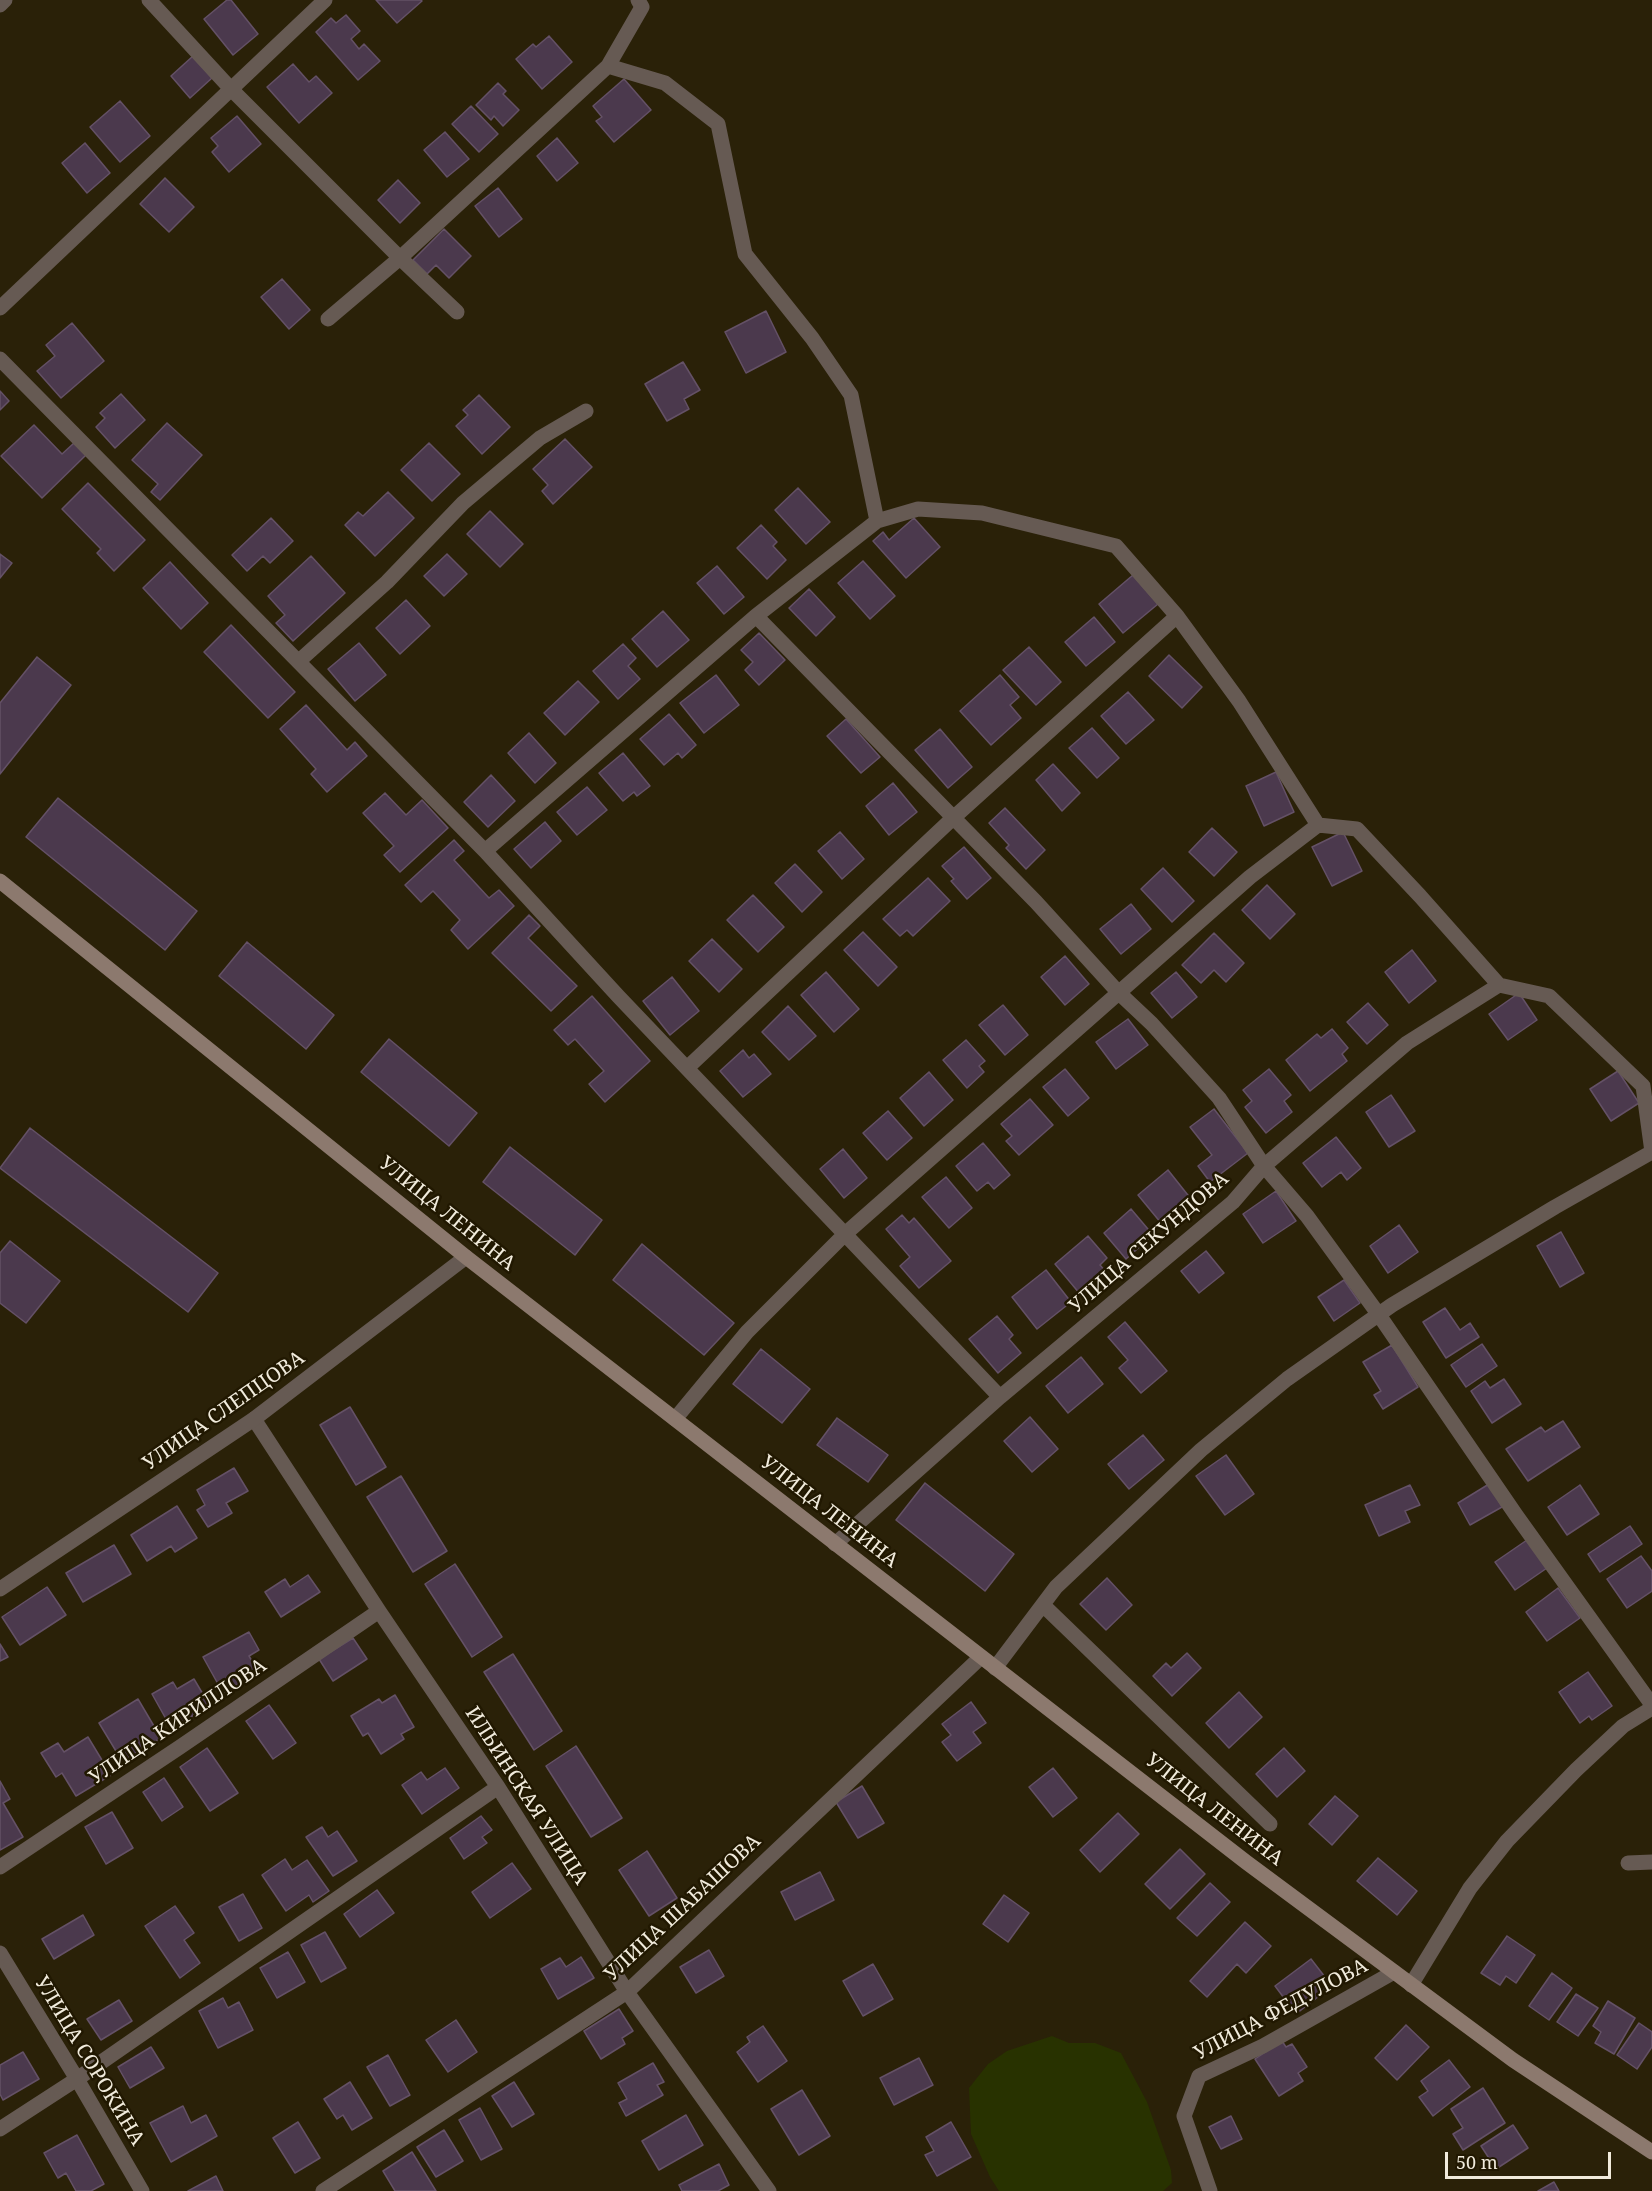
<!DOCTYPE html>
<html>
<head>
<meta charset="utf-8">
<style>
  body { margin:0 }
  #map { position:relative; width:1652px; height:2191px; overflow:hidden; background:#2a2108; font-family:"Noto Serif",serif }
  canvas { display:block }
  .scale { position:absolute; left:1445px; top:2152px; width:166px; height:27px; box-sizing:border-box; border:3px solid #f1ebdc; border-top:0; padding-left:8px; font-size:18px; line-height:21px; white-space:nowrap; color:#f1ebdc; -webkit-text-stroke:4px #211801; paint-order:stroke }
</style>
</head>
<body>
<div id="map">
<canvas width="1652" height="2191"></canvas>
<div class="scale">50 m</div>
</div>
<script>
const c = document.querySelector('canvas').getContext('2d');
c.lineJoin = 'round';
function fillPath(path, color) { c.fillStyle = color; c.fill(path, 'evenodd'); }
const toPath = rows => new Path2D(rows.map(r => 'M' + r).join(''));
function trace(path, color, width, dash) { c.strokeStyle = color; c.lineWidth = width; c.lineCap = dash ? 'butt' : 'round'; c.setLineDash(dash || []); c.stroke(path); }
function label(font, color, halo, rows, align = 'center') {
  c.font = font + ' "Noto Serif",serif'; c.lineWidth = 5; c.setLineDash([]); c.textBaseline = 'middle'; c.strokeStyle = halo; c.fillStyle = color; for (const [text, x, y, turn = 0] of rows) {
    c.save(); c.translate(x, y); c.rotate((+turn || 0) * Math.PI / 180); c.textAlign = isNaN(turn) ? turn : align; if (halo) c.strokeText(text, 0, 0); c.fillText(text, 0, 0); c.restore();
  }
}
const green = toPath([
  [1052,2036,1069,2043,1095,2043,1121,2053,1147,2102,1171,2170,1172,2183,1163,2191,999,2191,990,2177,971,2134,969,2088,988,2064,1007,2051]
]);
const building = toPath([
  [227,0,231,0,258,34,233,55,204,19,227,0],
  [376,0,421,0,422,1,397,23,376,0],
  [346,15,360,31,351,39,359,49,364,44,380,61,358,80,316,32,331,18,336,23,346,15],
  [549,36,572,62,542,89,516,59,533,44,536,47,549,36],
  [193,56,212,78,190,98,171,76,193,56],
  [293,64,309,82,316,76,332,93,299,123,267,87,293,64],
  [624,79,651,110,614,142,596,121,602,117,593,106,624,79],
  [498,83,506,91,503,94,519,110,503,126,494,116,491,120,476,105,498,83],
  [120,101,150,136,120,162,90,127,120,101],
  [471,106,498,134,479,152,452,124,471,106],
  [237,116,261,144,229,172,212,152,218,146,211,138,237,116],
  [445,132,469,159,447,177,424,150,445,132],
  [557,138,578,163,557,181,537,156,557,138],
  [85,143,110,173,87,193,62,163,85,143],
  [165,178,194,207,169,232,140,204,165,178],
  [398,180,420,203,400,223,378,200,398,180],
  [498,188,522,219,499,237,475,206,498,188],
  [444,229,471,256,449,278,436,265,427,274,413,260,444,229],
  [282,279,310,310,289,329,261,297,282,279],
  [766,311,786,352,746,373,725,332,766,311],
  [72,323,104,361,61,398,37,371,55,356,46,345,72,323],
  [683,362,700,390,684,399,689,409,667,421,645,384,683,362],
  [0,391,9,401,0,410,0,391],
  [121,394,145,420,115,448,96,427,105,418,100,413,121,394],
  [479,395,510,427,482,454,456,426,468,415,463,410,479,395],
  [167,423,202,455,160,500,151,492,158,484,132,460,167,423],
  [34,425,62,454,74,443,86,455,42,498,1,456,34,425],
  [565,439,592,467,553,504,542,491,548,485,533,469,565,439],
  [429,443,460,474,432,501,401,470,429,443],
  [88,483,145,540,114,571,97,553,101,549,62,509,88,483],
  [798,488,830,522,806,544,775,510,798,488],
  [388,492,414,518,375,556,345,525,358,512,363,516,388,492],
  [490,511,523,544,500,567,467,534,490,511],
  [271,518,293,541,270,563,263,556,247,571,232,555,271,518],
  [914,518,940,547,906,578,873,541,883,532,889,540,914,518],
  [761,525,777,542,773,546,786,560,767,579,737,548,761,525],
  [0,554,12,563,0,578,0,554],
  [447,554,467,574,444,596,424,576,447,554],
  [311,556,345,593,293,641,276,623,285,615,268,596,311,556],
  [863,561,895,596,870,619,838,583,863,561],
  [170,562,208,603,181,629,143,588,170,562],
  [717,566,744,597,724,614,697,583,717,566],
  [1133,575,1158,604,1123,633,1099,604,1133,575],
  [809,589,835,617,816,636,789,608,809,589],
  [406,600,430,626,400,654,376,628,406,600],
  [663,611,689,640,657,667,632,639,663,611],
  [1094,617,1115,642,1086,666,1065,642,1094,617],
  [231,625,295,692,268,718,204,652,231,625],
  [759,633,785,660,759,685,745,670,753,662,741,650,759,633],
  [359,643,386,675,355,701,328,669,359,643],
  [623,644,636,658,628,666,640,679,618,699,593,671,623,644],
  [1029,647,1061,682,1036,705,1003,670,1029,647],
  [1169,655,1202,687,1182,708,1149,676,1169,655],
  [37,657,71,685,0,774,0,703,37,657],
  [716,675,739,705,704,733,680,703,716,675],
  [1000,675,1019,697,1010,705,1021,718,991,745,960,711,1000,675],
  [578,681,599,702,565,735,544,713,578,681],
  [1128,692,1154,720,1126,744,1101,716,1128,692],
  [306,705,347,750,355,742,367,756,327,792,311,774,316,769,280,729,306,705],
  [669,714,696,745,682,758,678,753,664,765,640,739,669,714],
  [846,719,880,757,861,773,827,736,846,719],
  [1092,728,1119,758,1097,778,1069,748,1092,728],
  [940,729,972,767,948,788,915,750,940,729],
  [529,733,556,763,535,783,508,753,529,733],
  [623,753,650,786,637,796,634,792,623,801,599,773,623,753],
  [1053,764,1080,793,1062,811,1036,780,1053,764],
  [1276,772,1294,812,1264,826,1246,786,1276,772],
  [491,775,515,801,488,827,464,802,491,775],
  [893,783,917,812,889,835,866,806,893,783],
  [587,787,607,810,577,835,557,812,587,787],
  [385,793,406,815,422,800,448,828,400,872,384,855,394,846,363,813,385,793],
  [58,798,197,911,165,950,26,837,58,798],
  [1005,808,1045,850,1026,869,1006,848,1009,845,989,823,1005,808],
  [545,822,561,841,531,868,514,849,545,822],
  [1212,828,1237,852,1214,876,1189,852,1212,828],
  [840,832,864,859,842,879,818,851,840,832],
  [1343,832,1362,871,1332,886,1312,847,1343,832],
  [454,840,464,851,454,860,489,898,499,890,514,906,468,949,451,930,460,920,433,891,421,902,405,885,454,840],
  [964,847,991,878,967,899,951,881,954,879,942,866,964,847],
  [795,864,822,892,802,912,775,883,795,864],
  [1163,868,1194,901,1172,922,1141,889,1163,868],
  [928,878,950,901,913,936,907,930,900,936,883,919,928,878],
  [1267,885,1295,914,1270,939,1242,910,1267,885],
  [753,895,784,927,758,952,727,920,753,895],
  [1131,904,1151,929,1121,954,1100,929,1131,904],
  [529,915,540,926,528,938,577,986,551,1011,492,953,529,915],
  [863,932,897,967,878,986,844,950,863,932],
  [1214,933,1244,963,1226,982,1214,970,1201,983,1182,965,1214,933],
  [712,939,742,969,719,992,689,961,712,939],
  [247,942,334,1015,306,1049,219,976,247,942],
  [1412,950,1436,981,1409,1003,1385,972,1412,950],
  [1065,956,1089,984,1065,1005,1041,977,1065,956],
  [826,972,859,1009,834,1032,801,995,826,972],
  [1176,972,1197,997,1172,1018,1151,993,1176,972],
  [672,977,699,1011,670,1035,643,1001,672,977],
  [1519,993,1537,1020,1508,1040,1489,1014,1519,993],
  [592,996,650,1061,605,1102,589,1084,604,1071,575,1039,568,1045,554,1030,592,996],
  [1368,1003,1388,1025,1367,1044,1347,1022,1368,1003],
  [1003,1005,1028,1035,1005,1055,979,1025,1003,1005],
  [788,1006,816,1036,789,1060,762,1032,788,1006],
  [1128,1019,1148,1045,1116,1069,1096,1042,1128,1019],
  [1332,1029,1348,1048,1342,1054,1347,1061,1310,1091,1286,1060,1317,1034,1321,1038,1332,1029],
  [389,1039,477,1113,449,1146,361,1072,389,1039],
  [966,1040,985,1061,979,1066,984,1072,967,1088,943,1060,966,1040],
  [743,1050,749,1058,754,1054,771,1074,743,1097,720,1071,743,1050],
  [1065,1069,1089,1098,1068,1116,1043,1087,1065,1069],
  [1269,1069,1291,1095,1284,1101,1292,1112,1266,1133,1245,1107,1252,1101,1243,1090,1269,1069],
  [1618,1071,1639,1103,1611,1121,1590,1089,1618,1071],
  [929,1072,953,1100,924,1126,900,1098,929,1072],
  [1391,1095,1415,1131,1389,1147,1366,1112,1391,1095],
  [1030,1099,1053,1125,1019,1155,1006,1141,1012,1136,1001,1124,1030,1099],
  [1214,1109,1248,1153,1210,1182,1198,1166,1212,1155,1190,1127,1214,1109],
  [888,1111,912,1138,887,1160,863,1133,888,1111],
  [30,1128,218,1273,188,1312,0,1168,30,1128],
  [1336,1137,1361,1168,1347,1180,1341,1172,1322,1187,1303,1163,1336,1137],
  [983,1143,1010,1175,994,1189,988,1182,977,1191,956,1166,983,1143],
  [510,1147,602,1220,575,1255,483,1182,510,1147],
  [843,1149,867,1178,844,1198,820,1169,843,1149],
  [1168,1170,1191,1199,1161,1223,1138,1195,1168,1170],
  [946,1177,972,1208,949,1228,922,1197,946,1177],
  [1276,1191,1296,1221,1263,1243,1243,1214,1276,1191],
  [1131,1209,1153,1235,1126,1259,1104,1233,1131,1209],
  [902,1215,909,1223,914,1218,951,1261,919,1288,900,1266,910,1257,886,1229,902,1215],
  [1399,1225,1418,1252,1388,1273,1370,1246,1399,1225],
  [1561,1232,1584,1273,1560,1287,1537,1246,1561,1232],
  [1088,1236,1107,1258,1100,1265,1106,1272,1080,1294,1055,1264,1088,1236],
  [10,1241,60,1281,26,1323,0,1303,0,1253,10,1241],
  [642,1244,734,1323,704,1355,613,1280,642,1244],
  [1206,1251,1224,1273,1199,1293,1181,1271,1206,1251],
  [1046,1270,1071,1302,1037,1329,1012,1297,1046,1270],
  [1344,1280,1360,1303,1334,1321,1318,1297,1344,1280],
  [1445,1308,1460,1330,1470,1323,1479,1337,1446,1358,1423,1322,1445,1308],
  [997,1316,1013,1335,1009,1339,1021,1353,998,1373,969,1339,997,1316],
  [1125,1322,1167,1371,1141,1393,1119,1368,1128,1360,1108,1337,1125,1322],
  [1482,1344,1497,1366,1466,1387,1451,1365,1482,1344],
  [1392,1345,1418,1387,1383,1409,1374,1395,1381,1391,1363,1362,1392,1345],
  [761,1349,810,1389,782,1423,733,1384,761,1349],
  [1081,1357,1103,1384,1068,1413,1046,1386,1081,1357],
  [1504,1379,1521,1404,1492,1423,1471,1391,1485,1381,1490,1388,1504,1379],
  [350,1407,386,1467,356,1485,320,1425,350,1407],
  [1030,1417,1058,1449,1032,1472,1004,1441,1030,1417],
  [837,1418,888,1455,868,1482,817,1445,837,1418],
  [1563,1421,1580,1447,1528,1481,1506,1449,1541,1427,1545,1432,1563,1421],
  [1143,1435,1164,1460,1129,1489,1108,1464,1143,1435],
  [1226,1455,1254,1494,1225,1515,1196,1476,1226,1455],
  [234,1468,248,1491,226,1503,232,1513,208,1527,197,1510,205,1505,197,1490,234,1468],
  [401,1476,447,1551,413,1572,367,1497,401,1476],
  [925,1483,1014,1554,985,1591,896,1520,925,1483],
  [1489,1484,1502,1507,1470,1525,1458,1503,1489,1484],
  [1410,1485,1420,1505,1405,1511,1410,1522,1379,1536,1365,1505,1410,1485],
  [1580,1485,1599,1514,1567,1535,1548,1507,1580,1485],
  [177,1506,197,1538,175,1552,171,1546,147,1561,131,1535,177,1506],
  [1630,1526,1642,1544,1600,1572,1588,1554,1630,1526],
  [1527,1540,1547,1568,1515,1590,1495,1562,1527,1540],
  [114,1545,131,1574,83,1602,66,1573,114,1545],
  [1641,1556,1652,1571,1652,1591,1627,1608,1607,1579,1641,1556],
  [455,1564,502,1637,472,1657,425,1584,455,1564],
  [308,1575,320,1592,281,1617,265,1592,285,1579,290,1587,308,1575],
  [1107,1578,1132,1605,1106,1630,1080,1604,1107,1578],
  [47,1587,66,1615,20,1645,2,1617,47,1587],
  [1558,1588,1580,1618,1547,1641,1526,1612,1558,1588],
  [249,1632,259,1650,249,1656,259,1673,223,1693,203,1657,249,1632],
  [353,1638,367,1659,333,1681,319,1659,353,1638],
  [0,1644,8,1657,0,1661,0,1644],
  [1187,1653,1201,1668,1172,1696,1153,1676,1166,1663,1171,1668,1187,1653],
  [513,1654,562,1731,534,1750,484,1672,513,1654],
  [1588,1672,1612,1706,1592,1720,1589,1716,1580,1723,1559,1692,1588,1672],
  [194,1679,210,1706,171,1728,152,1694,173,1682,177,1689,194,1679],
  [1239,1692,1262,1717,1229,1748,1206,1723,1239,1692],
  [395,1695,414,1727,401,1734,404,1739,381,1754,368,1733,363,1736,351,1716,379,1699,382,1703,395,1695],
  [138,1699,161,1738,122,1761,99,1723,138,1699],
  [971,1702,986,1723,973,1732,981,1743,957,1761,942,1742,951,1735,942,1724,971,1702],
  [269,1705,296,1743,273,1759,246,1721,269,1705],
  [88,1737,111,1775,76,1796,62,1773,56,1777,41,1753,58,1743,64,1752,88,1737],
  [576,1746,622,1818,591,1837,546,1766,576,1746],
  [207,1748,238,1793,210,1811,180,1767,207,1748],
  [1284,1748,1305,1771,1277,1797,1256,1774,1284,1748],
  [445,1768,459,1788,422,1814,402,1785,421,1772,427,1780,445,1768],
  [1053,1768,1077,1798,1053,1817,1029,1787,1053,1768],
  [164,1778,183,1807,162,1821,143,1792,164,1778],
  [0,1781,10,1799,3,1803,23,1837,0,1850,0,1781],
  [862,1786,884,1823,858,1838,836,1802,862,1786],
  [1335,1796,1358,1816,1332,1845,1309,1824,1335,1796],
  [112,1812,133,1848,106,1864,85,1827,112,1812],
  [1118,1813,1139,1834,1100,1872,1080,1850,1118,1813],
  [481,1816,492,1830,482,1837,487,1843,464,1859,450,1838,481,1816],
  [322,1827,328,1837,337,1831,357,1861,333,1876,306,1837,322,1827],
  [1180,1849,1205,1874,1170,1909,1145,1884,1180,1849],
  [647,1851,677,1898,649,1916,619,1870,647,1851],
  [1378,1858,1417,1891,1397,1915,1357,1881,1378,1858],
  [285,1859,292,1870,307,1860,329,1891,313,1902,309,1895,286,1911,262,1875,285,1859],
  [512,1863,531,1889,490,1918,472,1892,512,1863],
  [820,1872,834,1900,795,1920,781,1892,820,1872],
  [1210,1883,1230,1902,1197,1936,1177,1918,1210,1883],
  [377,1890,394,1913,360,1937,344,1914,377,1890],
  [243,1894,262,1928,239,1941,219,1907,243,1894],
  [1004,1895,1029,1913,1008,1942,983,1924,1004,1895],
  [175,1906,194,1933,184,1940,200,1963,180,1978,145,1926,175,1906],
  [83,1915,94,1935,54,1959,42,1939,83,1915],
  [1245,1922,1271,1946,1246,1973,1237,1964,1207,1997,1190,1981,1245,1922],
  [325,1932,346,1968,321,1982,301,1945,325,1932],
  [1507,1936,1535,1955,1516,1983,1506,1976,1500,1985,1481,1973,1507,1936],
  [709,1950,724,1976,696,1993,680,1967,709,1950],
  [288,1952,305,1982,277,1998,260,1968,288,1952],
  [581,1957,594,1978,558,1999,541,1969,560,1958,566,1967,581,1957],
  [1311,1959,1332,1986,1296,2014,1275,1986,1311,1959],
  [873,1964,893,1999,863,2016,843,1981,873,1964],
  [1552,1973,1572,1988,1549,2020,1529,2006,1552,1973],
  [1576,1994,1598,2008,1578,2036,1557,2022,1576,1994],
  [223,1998,228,2008,239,2002,253,2030,218,2048,199,2011,223,1998],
  [119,2000,132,2021,101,2040,87,2019,119,2000],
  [1608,2001,1635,2018,1614,2054,1595,2043,1601,2032,1593,2026,1608,2001],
  [619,2009,633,2031,622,2038,625,2044,601,2059,584,2031,619,2009],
  [456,2020,477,2052,448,2072,426,2040,456,2020],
  [1639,2023,1652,2032,1652,2047,1637,2069,1617,2055,1639,2023],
  [1406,2025,1429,2047,1397,2080,1375,2058,1406,2025],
  [763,2026,787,2061,758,2082,737,2052,750,2042,747,2037,763,2026],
  [1282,2041,1286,2047,1292,2044,1307,2067,1298,2073,1303,2081,1279,2096,1255,2059,1282,2041],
  [151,2047,164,2068,130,2088,118,2067,151,2047],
  [23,2052,39,2079,3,2100,0,2094,0,2065,23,2052],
  [388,2055,410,2095,390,2106,367,2067,388,2055],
  [919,2058,933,2085,894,2105,880,2078,919,2058],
  [1449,2060,1470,2087,1433,2116,1419,2097,1428,2091,1421,2081,1449,2060],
  [653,2063,664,2082,657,2085,663,2095,626,2116,619,2103,627,2099,618,2083,653,2063],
  [350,2082,372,2118,352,2130,343,2115,337,2119,324,2099,350,2082],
  [514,2082,534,2114,512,2127,492,2096,514,2082],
  [1483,2088,1505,2123,1463,2150,1453,2134,1463,2128,1451,2109,1483,2088],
  [802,2090,830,2136,799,2155,771,2109,802,2090],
  [183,2106,191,2123,206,2115,217,2136,171,2162,150,2123,183,2106],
  [480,2108,502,2149,481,2160,459,2120,480,2108],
  [686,2115,703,2145,659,2170,642,2141,686,2115],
  [1231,2116,1242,2139,1221,2149,1209,2127,1231,2116],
  [298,2122,320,2158,295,2173,273,2138,298,2122],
  [951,2122,971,2157,937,2176,925,2155,934,2151,926,2137,951,2122],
  [1513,2125,1528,2148,1496,2169,1481,2146,1513,2125],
  [444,2130,463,2161,436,2177,417,2147,444,2130],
  [77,2135,104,2184,91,2191,76,2191,66,2173,58,2178,44,2153,77,2135],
  [412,2152,436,2191,395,2191,383,2171,412,2152],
  [719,2164,729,2185,718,2191,682,2191,679,2185,719,2164],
  [216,2176,223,2191,188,2191,216,2176],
  [1554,2182,1559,2191,1538,2191,1554,2182]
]);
const minor = toPath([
  [149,0,231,89,400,258,457,312],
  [638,0,642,7,608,66,665,83,718,124,745,254,812,338,851,395,877,521,918,509,982,513,1116,546,1177,616,1239,701,1318,825,1357,829,1420,896,1499,985,1549,996,1643,1086,1652,1152],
  [0,5,5,0],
  [0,308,325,0],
  [328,319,400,258,608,66],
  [0,359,485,851,618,996,1000,1397],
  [756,616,1036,902,1118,992,1152,1024,1219,1098,1264,1166,1307,1216,1379,1315,1516,1515,1652,1705],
  [299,661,387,582,463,503,540,438,586,411],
  [485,851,756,616,877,521],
  [687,1068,952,819,1177,616],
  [254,1419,379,1611,498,1787,627,1992,769,2191],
  [675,1419,747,1332,845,1234,1250,877,1318,825],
  [835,1544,1000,1397,1233,1202,1264,1166,1407,1043,1499,985],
  [1043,1605,1270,1824],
  [995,1668,1056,1587,1201,1450,1287,1379,1392,1305,1555,1207,1652,1152],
  [1628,1863,1652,1862],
  [0,1867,180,1747,379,1611],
  [0,1953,77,2079,142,2191],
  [1411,1985,1470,1888,1507,1841,1576,1770,1623,1726,1652,1708],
  [0,2129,77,2079,498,1787],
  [323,2191,627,1992,981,1657],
  [1210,2191,1184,2116,1199,2076,1263,2046,1394,1972]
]);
const tertiary = toPath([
  [0,1589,254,1419,466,1257]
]);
const secondary = toPath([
  [0,881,466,1257,1246,1862,1513,2060,1652,2152]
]);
const streetNames = [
  ["УЛИЦА ЛЕНИНА",447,1214,39],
  ["УЛИЦА СЕКУНДОВА",1149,1243,-41],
  ["УЛИЦА СЛЕПЦОВА",224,1411,-35],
  ["УЛИЦА ЛЕНИНА",829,1512,38],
  ["УЛИЦА КИРИЛЛОВА",178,1722,-34],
  ["ИЛЬИНСКАЯ УЛИЦА",526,1796,57],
  ["УЛИЦА ЛЕНИНА",1214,1810,38],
  ["УЛИЦА ШАБАШОВА",683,1908,-43],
  ["УЛИЦА ФЕДУЛОВА",1281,2010,-28],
  ["УЛИЦА СОРОКИНА",89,2061,59]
];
fillPath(green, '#283200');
fillPath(building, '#4b394d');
trace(building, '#645166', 1.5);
trace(minor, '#665a53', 15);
trace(tertiary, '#665a53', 15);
trace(secondary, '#8c796e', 15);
label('20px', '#f1ebdc', '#211801', streetNames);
</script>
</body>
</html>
